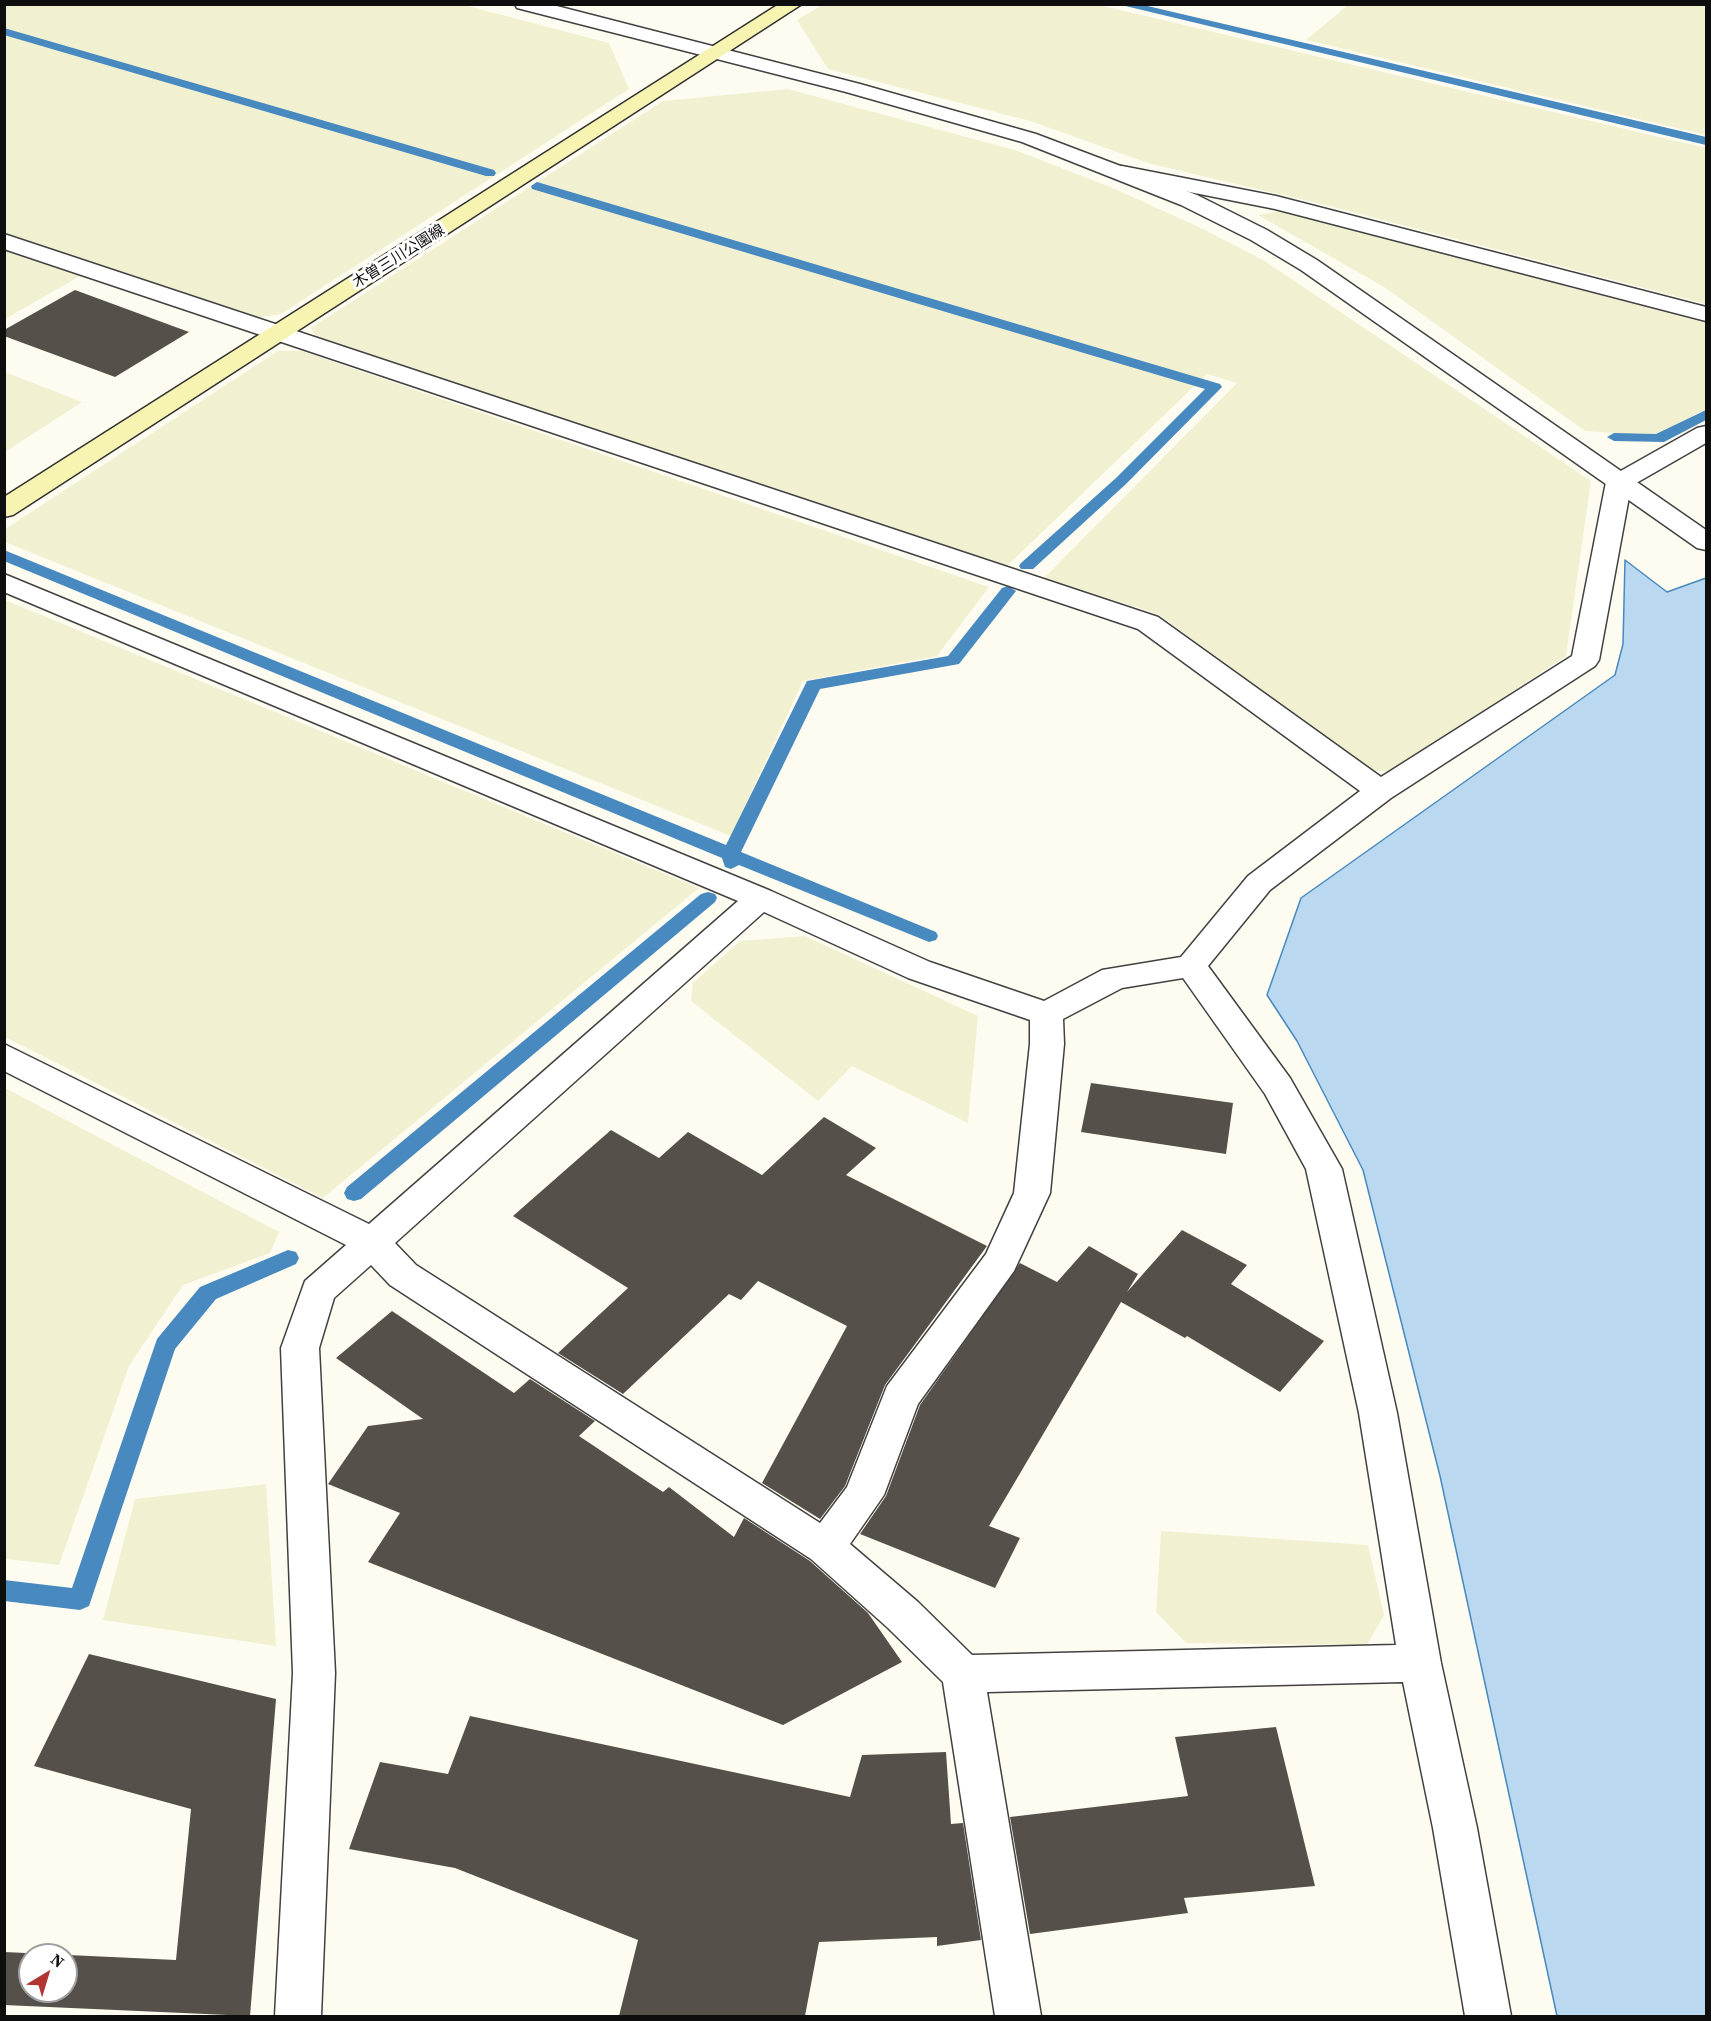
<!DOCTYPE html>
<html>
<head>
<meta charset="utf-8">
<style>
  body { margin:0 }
  #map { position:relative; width:1711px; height:2021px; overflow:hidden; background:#fefcf0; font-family:"Source Serif 4",serif }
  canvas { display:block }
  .frame { position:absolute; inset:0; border:6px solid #0e0e0e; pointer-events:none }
  .north { position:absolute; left:18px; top:1943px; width:60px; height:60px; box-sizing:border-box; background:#fff; border:2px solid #9f9f9f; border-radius:50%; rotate:38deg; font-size:16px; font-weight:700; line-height:24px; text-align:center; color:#0e0e0e }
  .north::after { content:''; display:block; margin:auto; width:21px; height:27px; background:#b13533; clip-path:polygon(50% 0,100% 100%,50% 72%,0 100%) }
</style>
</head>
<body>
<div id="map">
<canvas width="1711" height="2021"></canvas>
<div class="frame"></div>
<div class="north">N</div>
</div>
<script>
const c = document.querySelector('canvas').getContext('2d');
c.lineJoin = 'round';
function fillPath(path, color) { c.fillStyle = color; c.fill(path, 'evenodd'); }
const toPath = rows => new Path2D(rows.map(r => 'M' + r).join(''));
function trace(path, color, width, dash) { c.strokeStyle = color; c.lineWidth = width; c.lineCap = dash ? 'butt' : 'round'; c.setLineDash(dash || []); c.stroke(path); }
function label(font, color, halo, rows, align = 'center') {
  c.font = font + ' "Source Serif 4","Noto Sans JP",serif'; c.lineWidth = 6; c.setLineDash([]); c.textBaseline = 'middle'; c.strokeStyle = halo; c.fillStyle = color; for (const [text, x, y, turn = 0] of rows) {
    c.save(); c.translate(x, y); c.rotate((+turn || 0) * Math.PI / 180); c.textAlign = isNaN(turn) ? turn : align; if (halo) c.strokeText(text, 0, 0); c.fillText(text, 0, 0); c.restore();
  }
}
const farmland = toPath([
  [1696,4,1706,7,1706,135,1306,40,1348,5],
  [5,5,464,5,609,43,629,89,281,314,256,318,5,233],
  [822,5,1099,5,1706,148,1706,304,1317,203,1151,164,1030,121,828,69,797,20],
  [788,89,1015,150,1108,186,1197,226,1265,261,1591,481,1566,656,1393,771,1372,771,1158,614,1044,578,1237,383,1207,374,1007,566,316,337,311,328,663,101],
  [1281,211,1706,323,1706,409,1655,436,1585,431,1384,287,1258,215],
  [5,249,82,275,5,319],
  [278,351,302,351,989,587,937,656,803,681,731,836,5,542,5,529],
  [5,372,82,402,5,452],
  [5,600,699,888,323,1198,5,1037],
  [805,936,978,1016,968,1123,852,1066,818,1101,691,1001,693,983,740,941],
  [5,1088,279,1232,270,1253,183,1285,129,1366,59,1565,5,1559],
  [266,1484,276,1646,103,1620,135,1499],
  [1161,1531,1368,1545,1384,1615,1367,1645,1186,1643,1156,1612]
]);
const water = toPath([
  [1625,560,1667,592,1706,578,1706,2016,1557,2016,1440,1476,1363,1170,1297,1041,1267,995,1301,898,1615,675,1623,644,1625,560]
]);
const stream = toPath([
  [1117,4,1139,4,1706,137,1706,145,1117,4],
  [4,28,494,170,496,173,494,176,486,176,4,35,4,28],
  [537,182,1220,384,1222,387,1126,484,1033,569,1021,569,1019,566,1021,563,1116,478,1205,389,532,189,531,186,537,182],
  [1706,410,1706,420,1664,442,1614,441,1607,437,1614,433,1656,434,1706,410],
  [4,550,726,845,807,681,948,656,1002,588,1008,586,1016,591,959,664,820,689,741,852,936,932,938,936,936,940,929,942,739,865,731,869,725,867,722,858,4,561,4,550],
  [708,892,715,894,717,898,715,902,361,1199,354,1201,347,1199,344,1193,347,1187,701,894,708,892],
  [288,1250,296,1252,299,1258,296,1264,216,1299,175,1349,89,1606,80,1610,4,1601,4,1580,72,1588,157,1339,200,1287,288,1250]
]);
const building = toPath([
  [75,290,189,332,115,377,4,336,4,330],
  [1091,1083,1233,1103,1226,1154,1081,1132],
  [824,1117,876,1148,846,1175,987,1246,885,1385,845,1486,820,1519,762,1483,847,1326,758,1281,741,1300,729,1294,623,1394,558,1353,628,1288,513,1216,611,1130,659,1158,688,1132,762,1175],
  [1182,1230,1247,1265,1231,1284,1324,1341,1280,1392,1187,1336,1185,1338,1121,1302,989,1526,1020,1538,995,1588,860,1534,886,1496,920,1405,1020,1263,1057,1282,1089,1246,1138,1274,1127,1292],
  [392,1311,514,1393,530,1379,595,1421,579,1436,663,1492,669,1487,734,1537,744,1518,810,1561,868,1613,902,1662,783,1725,368,1562,400,1513,328,1484,368,1426,423,1419,336,1358],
  [89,1654,276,1699,250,2016,4,2005,4,1952,176,1960,191,1809,34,1766],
  [30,1955,66,1955,66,1991,30,1991],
  [470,1716,850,1797,862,1755,946,1752,951,1824,963,1823,981,1940,937,1946,937,1937,819,1942,805,2016,619,2016,638,1940,455,1868,349,1849,380,1762,448,1774],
  [1276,1727,1315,1886,1184,1898,1188,1913,1030,1934,1010,1817,1188,1796,1175,1737]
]);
const minor = toPath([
  [1122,166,1276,196,1706,307,1706,321,1275,209,1114,177,1111,172,1114,167,1122,166],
  [4,234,1158,617,1381,777,1572,656,1606,482,1610,477,1697,428,1706,426,1706,443,1631,486,1599,660,1595,666,1391,798,1270,890,1208,966,1290,1078,1342,1169,1397,1413,1441,1663,1477,1828,1511,2016,1465,2016,1433,1828,1403,1682,987,1692,1041,2016,995,2016,943,1682,888,1628,811,1559,390,1285,371,1265,334,1298,319,1348,335,1673,321,2016,275,2016,293,1673,281,1348,305,1281,346,1245,4,1071,4,1044,369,1224,738,901,4,592,4,574,771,891,930,962,1044,1001,1102,970,1181,957,1248,876,1360,791,1138,629,4,249,4,234],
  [764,912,908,978,1030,1020,1030,1044,1014,1193,986,1254,887,1386,847,1487,820,1523,416,1265,395,1243,764,912],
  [1183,978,1265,1094,1306,1169,1359,1413,1396,1645,972,1655,918,1602,850,1544,884,1495,918,1404,1014,1271,1050,1193,1064,1044,1063,1019,1122,988,1183,978]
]);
const tertiary = toPath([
  [515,4,549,4,860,84,1036,134,1197,195,1267,230,1317,260,1706,530,1706,550,1697,548,1301,270,1251,240,1181,205,1022,142,846,92,517,8,515,4]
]);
const secondary = toPath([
  [779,4,802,4,13,515,4,517,4,497,779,4]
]);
const farStreetnames = [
  ["木曽三川公園線",399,257,-32]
];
fillPath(farmland, '#f1f1d2');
fillPath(water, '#bad8f0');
trace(water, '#4889c0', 1.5);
fillPath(stream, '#4889c0');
fillPath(building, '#56504b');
trace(minor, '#414141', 3);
trace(tertiary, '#414141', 3);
trace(secondary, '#303030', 3);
fillPath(minor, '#fff');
fillPath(tertiary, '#fff');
fillPath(secondary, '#f7f4b2');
label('15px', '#0e0e0e', '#fff', farStreetnames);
</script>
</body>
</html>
